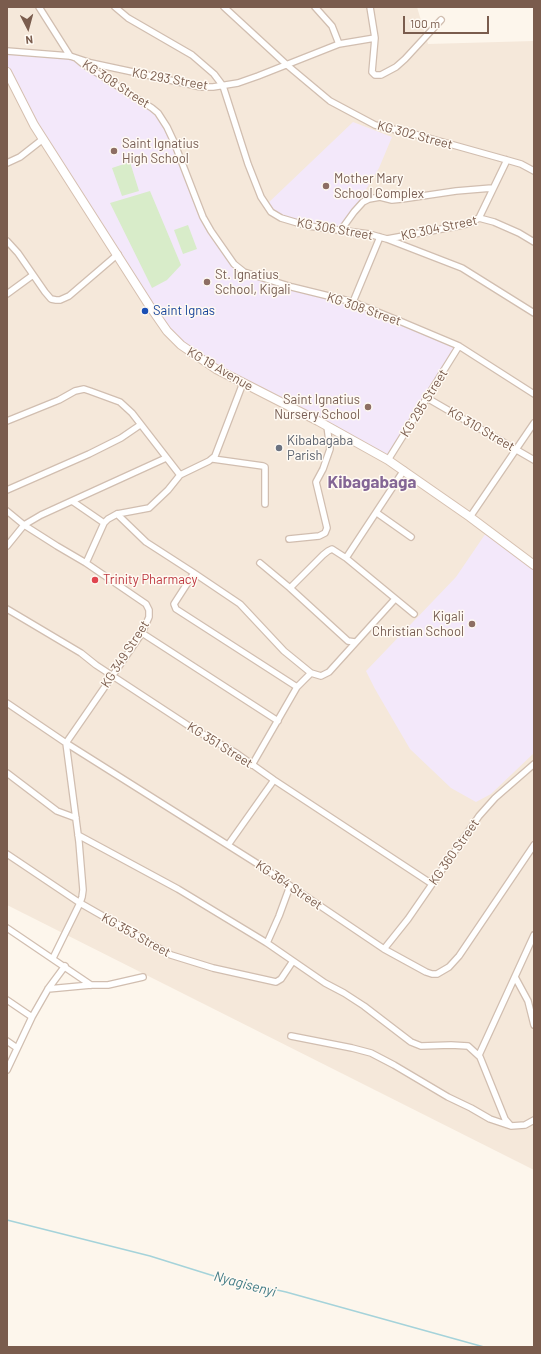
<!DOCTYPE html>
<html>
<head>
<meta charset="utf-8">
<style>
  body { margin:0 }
  #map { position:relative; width:541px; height:1354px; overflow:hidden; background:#fdf6ec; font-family:Barlow,sans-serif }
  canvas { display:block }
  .frame { position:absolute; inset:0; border:8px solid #7a5c4d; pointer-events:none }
  .north { position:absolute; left:8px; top:8px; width:40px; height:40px; -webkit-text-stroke:3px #fffaf3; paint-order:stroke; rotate:174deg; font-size:11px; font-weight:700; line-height:16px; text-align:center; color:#7a5c4d }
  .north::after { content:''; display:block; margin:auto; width:14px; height:18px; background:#7a5c4d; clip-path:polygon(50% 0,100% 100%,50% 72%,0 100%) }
  .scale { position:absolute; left:403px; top:16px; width:86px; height:18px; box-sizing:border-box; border:2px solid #7a5c4d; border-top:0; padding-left:5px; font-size:12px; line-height:14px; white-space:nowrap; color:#7a5c4d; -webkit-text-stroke:3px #fffaf3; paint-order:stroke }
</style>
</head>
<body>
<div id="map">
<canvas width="541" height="1354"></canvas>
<div class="frame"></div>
<div class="north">N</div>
<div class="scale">100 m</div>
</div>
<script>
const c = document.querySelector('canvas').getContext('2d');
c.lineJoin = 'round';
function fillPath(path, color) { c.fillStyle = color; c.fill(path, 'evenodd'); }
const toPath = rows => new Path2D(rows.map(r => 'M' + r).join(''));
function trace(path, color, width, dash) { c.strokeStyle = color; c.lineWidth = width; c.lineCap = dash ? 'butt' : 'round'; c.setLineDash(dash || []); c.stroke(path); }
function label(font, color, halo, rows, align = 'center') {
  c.font = font + ' Barlow,sans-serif'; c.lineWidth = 3; c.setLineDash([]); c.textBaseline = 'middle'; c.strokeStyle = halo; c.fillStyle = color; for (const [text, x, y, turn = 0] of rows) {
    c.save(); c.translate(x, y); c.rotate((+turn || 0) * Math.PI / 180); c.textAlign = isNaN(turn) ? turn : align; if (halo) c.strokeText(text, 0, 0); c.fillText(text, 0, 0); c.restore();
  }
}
const residential = toPath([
  [7,7,417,7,428,44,534,41,534,1170,7,905]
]);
const education = toPath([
  [7,51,70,56,152,108,167,127,203,217,234,264,244,272,353,302,459,346,388,460,243,383,167,331,34,125,7,71],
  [353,122,392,137,379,168,341,230,281,218,266,205],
  [488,530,534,564,534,753,491,794,476,802,451,788,410,749,375,689,366,671,456,577]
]);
const green = toPath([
  [130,162,139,191,122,196,112,168],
  [150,191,181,265,167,280,152,288,110,203],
  [188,225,197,249,183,254,174,230]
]);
const stream = toPath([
  [7,1220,150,1256,214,1276,286,1292,484,1347]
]);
const minor = toPath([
  [39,7,70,56],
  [115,7,128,18,192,55,214,74,223,86,248,164,261,197,271,212,281,218,308,226,369,234,387,239,462,268,534,313],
  [224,7,287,65,330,101,375,125,414,134,507,160,521,164,534,171],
  [315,7,332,26,339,44],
  [370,7,375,38,372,72,375,75,381,75,396,67,405,59,441,20],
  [7,51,70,56,91,63,147,75,201,87,213,87,238,83,258,76,339,44,375,38],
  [77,59,83,64,152,108,158,113,167,127,174,142,203,217,211,231,234,264,244,272,292,287,353,302,402,322,459,346,534,394],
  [7,163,20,157,43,139],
  [479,218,507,160],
  [341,230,354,212,363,202,369,199,380,197,392,200,402,199,456,191,492,188],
  [387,239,458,226,470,223,479,218,494,222,519,233,534,242],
  [7,241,18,253,45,292,51,299,56,300,60,300,69,296,118,254],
  [7,294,33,275],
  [353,302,380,237],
  [427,398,534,460],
  [7,421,59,400,75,391,84,389,90,391,120,402,132,413,180,475],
  [213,459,263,466,265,467,265,504],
  [388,460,459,346],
  [7,490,89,454,121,438,140,425],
  [72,501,104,523],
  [7,511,24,525,57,546,86,563,104,523,108,519,117,514,149,508,168,490,180,475,209,461,215,456,243,383],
  [377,513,411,537],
  [117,514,146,542,194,573,240,604,284,651,311,673,321,676,329,672,395,599],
  [470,517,534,423],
  [289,539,319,536,325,533,327,528,316,482,323,469,330,449,327,426],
  [7,546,24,525,41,515,166,458],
  [346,558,404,470],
  [260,563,290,588,348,641,355,642],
  [194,573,174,604,176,609,297,687],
  [290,588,323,555,328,551,332,549,346,558,414,614],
  [7,609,81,653,96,665,192,728,236,753,274,780,432,884],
  [142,633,278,721],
  [7,703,66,743,261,866,384,949,426,972,432,974,437,974,449,967,459,956,534,845],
  [252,765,297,687,311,673],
  [7,773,57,811,76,818],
  [78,835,178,889,267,943,325,983,344,993,364,1006,411,1042,421,1046,451,1045,468,1046,480,1057,505,1119,511,1126,525,1125,534,1120],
  [228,845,274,780],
  [7,854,80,903,171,955,213,968,276,982,281,979,293,961],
  [7,928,91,985],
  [267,943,279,916,290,886],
  [384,949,408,919,479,816,495,798,534,764],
  [53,958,80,903,82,897,83,890,79,842,66,743,142,633,149,617,149,610,146,604,86,563],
  [515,977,528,1001,534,1025],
  [48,989,91,985,108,985,143,977],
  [7,1000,32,1017],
  [291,1036,352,1048,371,1053,394,1065,448,1097,471,1108,490,1119,511,1126],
  [7,1041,17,1048],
  [479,1055,534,935],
  [7,1070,32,1017,48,989,65,966]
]);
const secondary = toPath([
  [7,72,34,125,149,305,167,331,181,345,216,369,318,421,388,460,470,517,534,565]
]);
const markers = [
  [114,151,4,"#8d6e63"],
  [326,186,4,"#8d6e63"],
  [207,282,4,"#8d6e63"],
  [145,311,4,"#1a4fb4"],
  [368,407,4,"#8d6e63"],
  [279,448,4,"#6b7280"],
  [95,580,4,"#e0444e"],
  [472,624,4,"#8d6e63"]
];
const streetNames = [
  ["KG 293 Street",170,79,10],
  ["KG 308 Street",116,84,33],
  ["KG 302 Street",415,135,15],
  ["KG 304 Street",439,228,-12],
  ["KG 306 Street",335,229,10],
  ["KG 308 Street",364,309,19],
  ["KG 19 Avenue",220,369,30],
  ["KG 295 Street",424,403,-58],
  ["KG 310 Street",481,429,30],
  ["KG 349 Street",125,654,-57],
  ["KG 351 Street",220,745,32],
  ["KG 360 Street",454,852,-55],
  ["KG 364 Street",289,885,34],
  ["KG 353 Street",136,935,29]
];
const educationNames = [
  ["Saint Ignatius",122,144],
  ["High School",122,159],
  ["Mother Mary",334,179],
  ["School Complex",334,194],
  ["St. Ignatius",215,275],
  ["School, Kigali",215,290],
  ["Saint Ignatius",360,400,"right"],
  ["Nursery School",360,415,"right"],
  ["Kigali",464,617,"right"],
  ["Christian School",464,632,"right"]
];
const transitNames = [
  ["Saint Ignas",153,311]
];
const worshipNames = [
  ["Kibabagaba",287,441],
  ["Parish",287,456]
];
const healthNames = [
  ["Trinity Pharmacy",103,580]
];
const waterNames = [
  ["Nyagisenyi",245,1284,15]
];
const districtNames = [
  ["Kibagabaga",372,482]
];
fillPath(residential, '#f5e8da');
fillPath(education, '#f3e8fa');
fillPath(green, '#d8ecc9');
trace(stream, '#a5d3da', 1.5);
trace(minor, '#d1beb0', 8);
trace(secondary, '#d6c0b0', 10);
trace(minor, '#fff', 5.5);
trace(secondary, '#fff', 8);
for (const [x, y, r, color] of markers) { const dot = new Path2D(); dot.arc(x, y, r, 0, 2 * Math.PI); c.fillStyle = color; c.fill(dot); trace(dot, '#fffaf3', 1.5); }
label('13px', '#7a5c4d', '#fffaf3', streetNames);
label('13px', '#785e54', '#fffaf3', educationNames, 'left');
label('13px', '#164399', '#fffaf3', transitNames, 'left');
label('13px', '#5b616d', '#fffaf3', worshipNames, 'left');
label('13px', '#be3a42', '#fffaf3', healthNames, 'left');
label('italic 14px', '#437c86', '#fffaf3', waterNames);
label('bold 17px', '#846695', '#fffaf3', districtNames);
</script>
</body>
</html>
